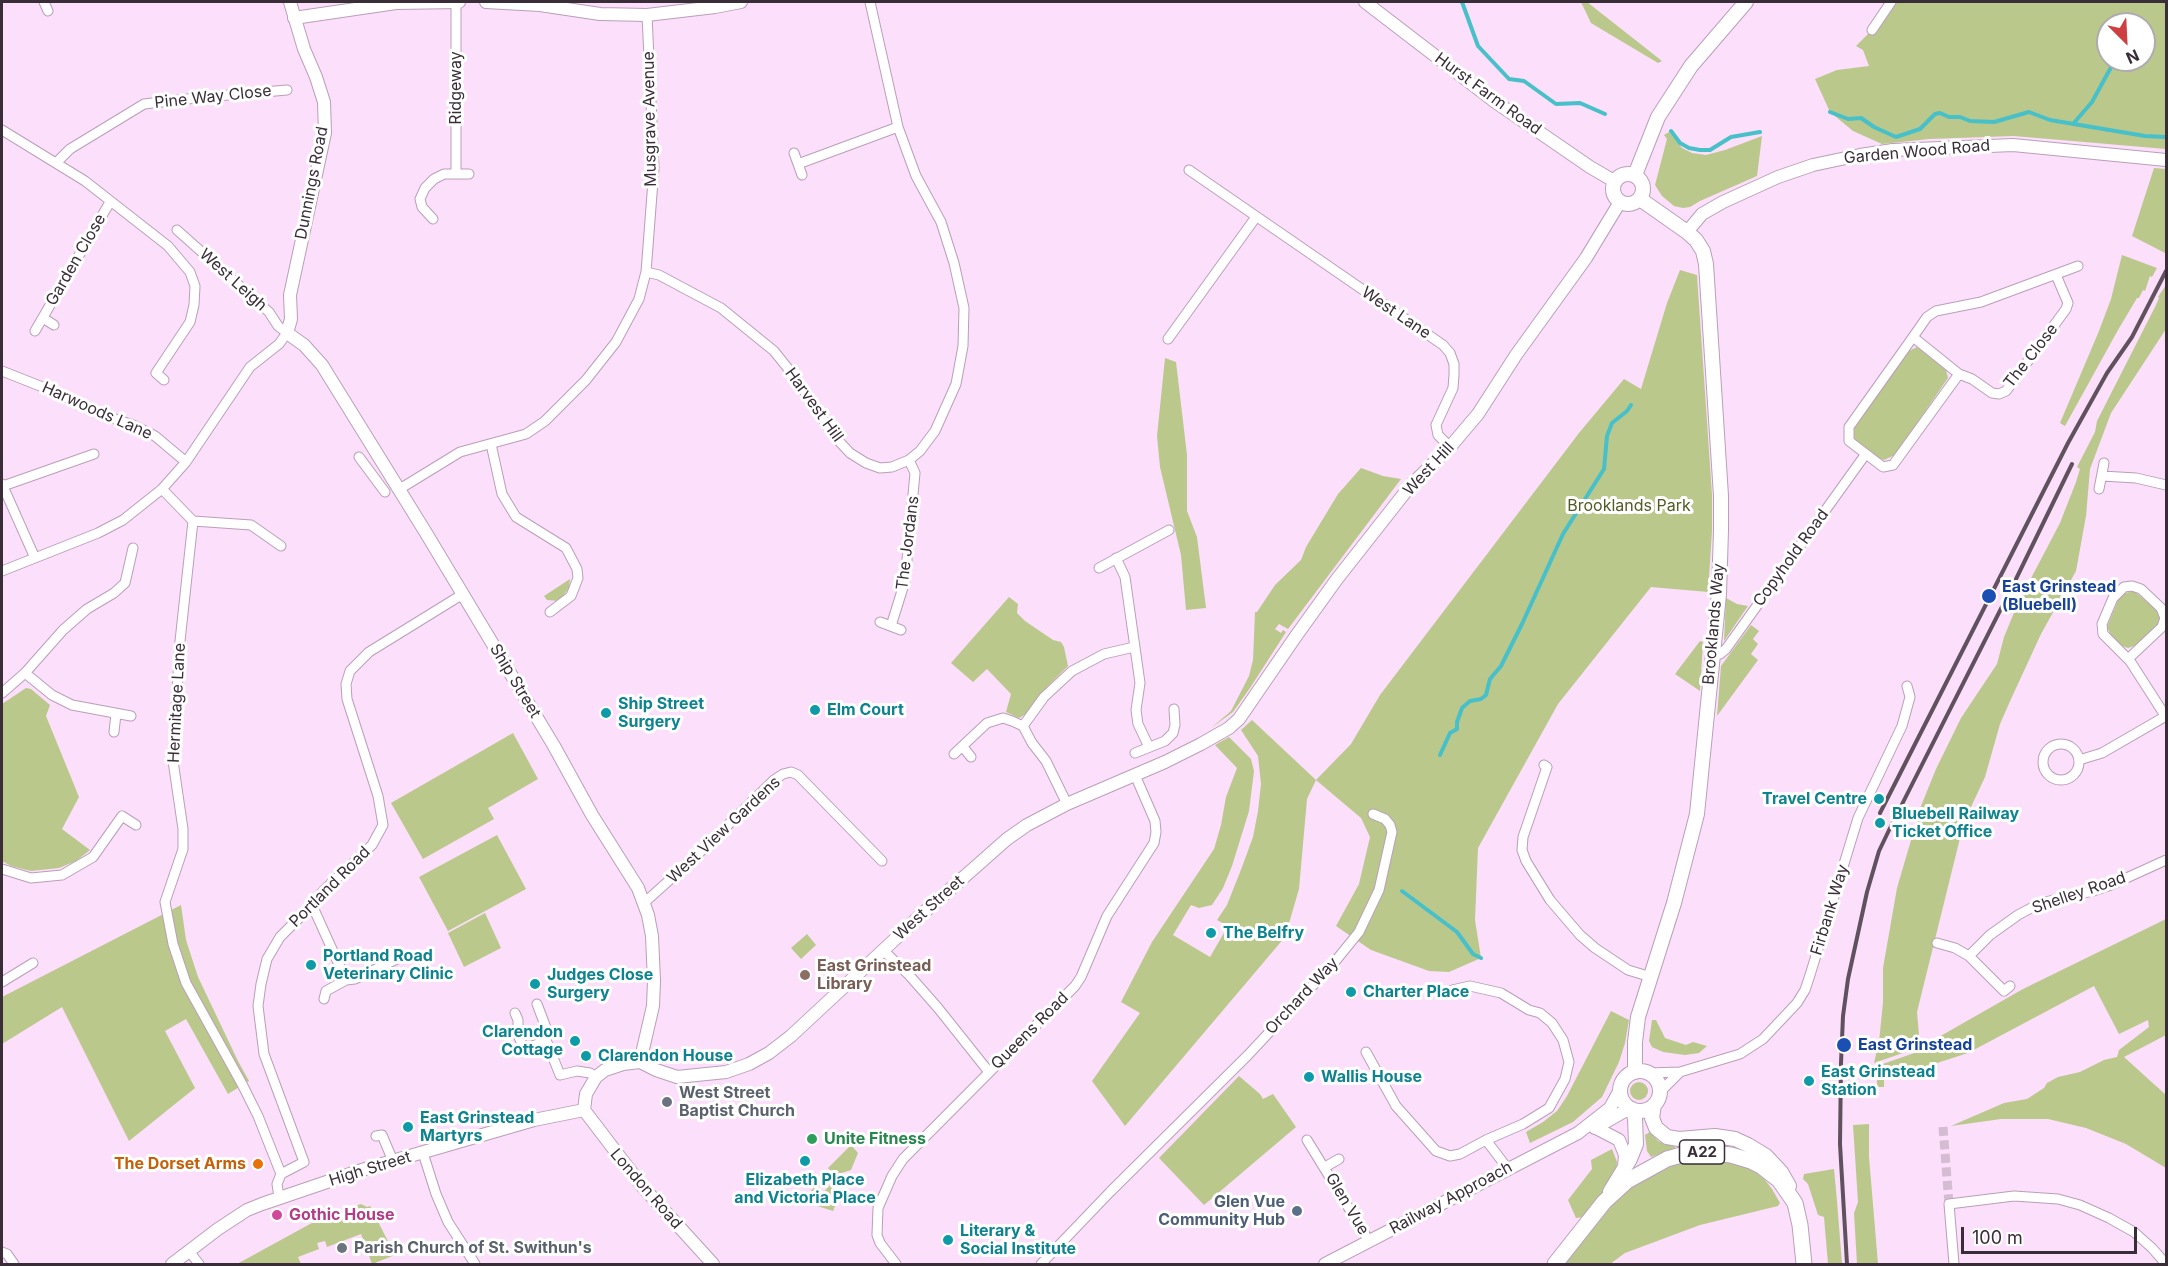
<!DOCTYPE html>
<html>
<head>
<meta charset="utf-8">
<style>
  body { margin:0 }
  #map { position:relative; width:2168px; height:1266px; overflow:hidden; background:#fcdffa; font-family:Inter,sans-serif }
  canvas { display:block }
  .frame { position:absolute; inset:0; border:3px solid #392e38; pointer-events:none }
  .north { position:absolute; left:2096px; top:12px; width:60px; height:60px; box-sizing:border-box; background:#fff; border:2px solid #b0abaf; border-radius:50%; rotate:156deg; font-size:16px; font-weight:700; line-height:24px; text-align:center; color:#392e38 }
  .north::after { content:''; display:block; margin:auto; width:21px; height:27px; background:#ce3f42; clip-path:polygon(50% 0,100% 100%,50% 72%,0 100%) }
  .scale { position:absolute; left:1961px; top:1227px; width:176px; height:27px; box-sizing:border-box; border:3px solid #392e38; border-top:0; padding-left:8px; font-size:18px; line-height:21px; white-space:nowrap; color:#392e38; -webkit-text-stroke:4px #fff; paint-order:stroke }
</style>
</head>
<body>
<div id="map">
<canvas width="2168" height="1266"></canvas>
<div class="frame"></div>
<div class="north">N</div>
<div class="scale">100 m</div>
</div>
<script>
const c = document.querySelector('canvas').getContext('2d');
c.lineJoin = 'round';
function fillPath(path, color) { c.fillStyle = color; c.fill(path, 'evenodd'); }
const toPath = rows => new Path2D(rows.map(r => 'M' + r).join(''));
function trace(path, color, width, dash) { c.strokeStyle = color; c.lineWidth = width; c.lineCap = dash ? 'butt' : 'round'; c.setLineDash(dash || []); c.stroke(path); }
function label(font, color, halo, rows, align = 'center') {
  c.font = font + ' Inter,sans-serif'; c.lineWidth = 6; c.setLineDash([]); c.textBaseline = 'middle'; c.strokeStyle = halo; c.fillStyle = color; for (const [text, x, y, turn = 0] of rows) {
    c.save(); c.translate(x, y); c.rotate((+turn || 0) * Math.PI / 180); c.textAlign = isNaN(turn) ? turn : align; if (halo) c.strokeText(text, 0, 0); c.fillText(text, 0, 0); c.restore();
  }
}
const green = toPath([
  [1581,2,1587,2,1662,61,1658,63,1591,23],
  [1891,2,2166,2,2166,149,2014,136,1929,139,1882,144,1853,131,1830,112,1815,79,1837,70,1869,66,1863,50,1856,46,1872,30],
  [2108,24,2144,24,2144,60,2108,60],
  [1669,132,1682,148,1692,153,1706,155,1725,150,1762,136,1757,176,1700,201,1690,207,1683,208,1674,206,1662,196,1655,185,1667,139,1664,135],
  [2154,168,2166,169,2166,250,2165,253,2132,236],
  [2122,255,2157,268,2152,277,2150,276,2145,291,2143,290,2139,298,2137,298,2118,330,2065,426,2060,423,2099,331,2111,299],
  [1680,270,1697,275,1712,495,1712,531,1708,592,1651,587,1558,704,1478,848,1475,920,1481,958,1449,972,1429,971,1371,950,1336,926,1359,884,1370,837,1361,818,1316,780,1307,799,1299,889,1285,937,1125,1126,1092,1081,1140,1013,1121,1002,1152,942,1214,849,1221,825,1226,797,1237,768,1215,745,1229,737,1251,759,1254,771,1249,811,1232,866,1223,888,1212,905,1199,908,1191,905,1173,935,1210,957,1228,926,1217,920,1227,905,1242,867,1253,837,1258,811,1261,784,1258,756,1241,730,1252,720,1316,780,1351,744,1380,695,1579,433,1624,379,1641,389,1667,303],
  [2166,280,2166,329,2111,413,2090,469,2086,516,2076,571,2041,634,2011,699,2000,724,1985,777,1964,822,1917,1012,1920,1047,1874,1063,1879,1042,1883,1002,1883,968,1897,888,1921,806,1936,769,1961,718,1997,664,2004,637,2018,603,2060,523,2076,482,2080,469,2077,467,2095,432,2097,421,2155,307,2159,298,2158,297,2166,285,2165,283],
  [1917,347,1946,370,1948,378,1895,455,1884,460,1879,458,1856,442,1854,437,1854,426,1909,351],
  [1165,358,1176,362,1187,455,1187,511,1197,537,1206,608,1186,610,1181,555,1160,467,1157,436],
  [1361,468,1383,476,1401,479,1288,629,1279,624,1275,629,1281,633,1283,630,1286,632,1250,688,1233,712,1211,728,1231,711,1249,676,1253,660,1255,612,1257,612,1275,585,1301,560,1306,547,1338,494],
  [570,579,569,588,559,601,547,600,544,596],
  [2134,591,2158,611,2161,618,2160,624,2137,645,2128,648,2122,646,2112,637,2107,627,2119,598,2125,593],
  [1009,597,1018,604,1017,613,1025,621,1053,640,1061,642,1064,647,1068,666,1040,694,1026,714,1019,718,1006,712,1011,694,987,669,973,682,951,663],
  [1726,598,1737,604,1748,606,1724,641],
  [1751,625,1759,631,1753,639,1758,644,1751,654,1758,660,1717,716,1721,666],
  [1700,641,1703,642,1700,691,1675,674],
  [26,688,31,689,50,705,46,716,79,797,62,829,90,850,76,861,59,868,31,871,11,866,2,861,2,704],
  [513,733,538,779,488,808,494,819,423,859,391,803],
  [497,835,526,889,448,931,419,877],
  [181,905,186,940,198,977,238,1061,249,1081,228,1094,186,1019,165,1031,195,1088,129,1141,62,1007,2,1044,2,997],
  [485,913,501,948,464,967,448,933],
  [2166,919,2166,1035,2124,1057,2166,1095,2166,1168,2126,1144,2086,1128,2048,1119,2001,1119,1951,1126,2004,1103,2027,1099,2044,1088,2047,1083,2058,1077,2080,1072,2104,1060,2117,1057,2119,1050,2149,1027,2148,1020,2119,1034,2094,986,1968,1053,1884,1080,1884,1087,1877,1087,1877,1066,1923,1050,1923,1046,2023,989],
  [807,934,816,945,801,959,791,948],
  [1611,1011,1629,1020,1625,1043,1619,1062,1602,1097,1573,1122,1530,1143,1526,1132,1543,1122,1557,1111,1567,1096],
  [1652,1020,1656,1020,1665,1038,1686,1045,1693,1042,1707,1046,1699,1053,1685,1055,1663,1052,1652,1047,1649,1041],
  [1239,1076,1260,1094,1263,1099,1273,1094,1296,1127,1204,1205,1159,1158],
  '1630 1091a9 9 0 1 1 18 0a9 9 0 1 1-18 0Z',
  [1869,1124,1869,1157,1878,1264,1857,1264,1854,1213,1858,1202,1853,1125],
  [1650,1132,1658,1141,1666,1145,1674,1145,1675,1148,1651,1157,1647,1151,1645,1135],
  [851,1145,858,1153,851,1170,835,1175,828,1168],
  [1612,1149,1617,1162,1616,1172,1606,1189,1583,1217,1576,1218,1568,1200,1592,1169,1591,1160],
  [1716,1158,1742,1165,1754,1171,1765,1180,1772,1189,1780,1203,1778,1206,1700,1225,1625,1253,1610,1264,1565,1264,1613,1204,1623,1192,1646,1175,1687,1159],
  [1834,1169,1837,1201,1842,1264,1828,1264,1824,1217,1818,1215,1808,1184,1803,1179,1804,1174],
  [824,1176,827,1179,814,1193,820,1196,832,1183,834,1185,830,1196,838,1199,833,1211,802,1201],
  [361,1204,367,1207,370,1206,395,1255,372,1264,361,1234,327,1247,325,1241,317,1243,319,1249,298,1257,301,1264,237,1264,321,1218]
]);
const stream = toPath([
  [1462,2,1478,46,1509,79,1524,81,1556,104,1580,103,1605,114],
  [1830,112,1848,119,1861,118,1874,127,1896,137,1920,129,1935,114,1940,113,1949,117,1960,117,1970,121,1994,122,2029,112,2050,120,2145,136,2166,137],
  [2073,124,2092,102,2115,60],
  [1671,131,1680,143,1689,148,1700,150,1710,150,1731,137,1760,132],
  [1440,755,1450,733,1457,729,1457,722,1462,708,1470,701,1481,699,1486,695,1490,679,1501,666,1522,624,1563,534,1604,469,1607,436,1612,423,1627,411,1631,405],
  [1402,891,1457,932,1473,954,1481,958]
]);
const minorTunnel = toPath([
  [1943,1127,1949,1204]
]);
const minor = toPath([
  [44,2,48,11],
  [456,2,456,174],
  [1872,30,1891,2],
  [2,130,85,181,168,246,190,272,195,286,194,305,190,322,156,373,164,380],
  [794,153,802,175],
  [56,163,70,149,144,104,205,97,287,90],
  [798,164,898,127],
  [1189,170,1443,345,1450,353,1454,364,1454,375,1453,388,1436,425,1438,435,1450,447],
  [433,219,422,207,420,199,425,188,434,179,444,174,469,174],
  [646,272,659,275,721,308,774,351,794,376,835,437,850,453,866,463,880,468,892,467,909,460,920,451,935,431,956,384,963,346,964,308,954,263,941,222,916,176,898,127,870,2],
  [43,318,54,325],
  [35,331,110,202],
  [1913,337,1959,374,1893,465,1883,467,1849,441,1849,427,1913,337],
  [1913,337,1927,317,1936,311,1981,302,2078,266],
  [1168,339,1256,217],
  [2,371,50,390,109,417,133,425,155,436,186,462],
  [1959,374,1972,379,1992,393,1999,394,2006,391,2066,309,2068,303,2056,275],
  [491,444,502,494,516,517,566,548,577,569,578,578,571,596,550,612],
  [359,457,385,492],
  [2102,476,2136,478,2166,485],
  [2,484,35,558],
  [3,486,94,454],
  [162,489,193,521],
  [2099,489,2104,463],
  [398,490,460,452,526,434,545,421,586,380,616,342,639,299,646,272,654,168,647,15],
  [193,521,180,641,173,761,183,829,183,849,165,902,173,944,186,983,242,1084,258,1116,281,1174],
  [193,521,251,525,281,546],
  [1116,558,1125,577,1140,683,1136,710,1138,724,1149,747],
  [1099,568,1169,530],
  [2,571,98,533,123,520,162,489,186,462,250,367,279,344,287,333,278,326,269,312,177,230],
  [880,622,901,630],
  [891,626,905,581,915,473,909,460],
  [1713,654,1720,654,1726,649,1865,455],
  [2128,659,2162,627,2165,618,2161,608,2141,589,2132,586,2124,587,2113,598,2102,624,2103,634,2130,661,2166,717],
  [25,673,52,695,72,705,131,716],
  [2,693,25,673,63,630,87,609,114,593,125,583,133,548],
  [1023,726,1044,697,1072,671,1104,654,1134,647],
  [114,732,116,714],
  '2043 762a18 18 0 1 1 36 0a18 18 0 1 1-36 0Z',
  [963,747,971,757],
  [1135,753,1165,741,1173,733,1175,725,1174,709],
  [954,754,987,723,1003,718,1012,721,1023,726,1032,743,1046,761,1067,804],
  [2079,760,2102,753,2166,716],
  [1544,765,1547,767,1523,837,1522,850,1526,861,1550,900,1580,935,1595,948,1628,970,1651,977],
  [2,869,31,878,62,875,93,857,122,816,136,825],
  [644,903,695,857,774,780,783,774,791,772,798,775,882,861],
  [312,905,346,980,355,979,399,958],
  [1937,943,1955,948,1969,956,2004,991,2010,986],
  [883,950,909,975,938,1008,989,1072],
  [1969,956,1990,935,2018,915,2033,907,2045,902,2093,891,2111,885,2166,860],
  [2,982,33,963],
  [324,999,326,991,346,980],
  [515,1013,518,1020,518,1035,522,1044,525,1047,530,1047,538,1044,546,1040,548,1033,537,1004],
  [546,1040,560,1075,577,1071,590,1073,596,1077],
  [1366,1052,1396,1106,1436,1151,1450,1156,1460,1154,1486,1140,1523,1124,1549,1108,1565,1079,1569,1062,1563,1040,1552,1023,1540,1013,1529,1010,1501,993,1470,986,1452,990],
  [1648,1073,1680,1072,1740,1054,1763,1039,1797,1003,1805,990,1810,975,1858,818,1902,726,1910,697,1907,686],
  [1660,1092,1680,1072],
  [376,1136,382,1135,393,1161],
  [1307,1140,1369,1241],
  [1486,1140,1508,1169],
  [423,1153,436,1194,448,1222,475,1264],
  [1325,1167,1339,1159],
  [279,1197,277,1184,281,1174,304,1162,264,1054,258,1006,261,984,267,959,280,937,312,905,324,890,372,845,383,825,378,796,347,699,346,684,350,671,369,652,463,594],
  [189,1251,199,1264],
  [2,1252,7,1254,14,1264],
  [896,1264,880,1243,877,1235,878,1208,892,1176,903,1159,1075,986,1081,977,1107,916,1154,843,1156,832,1155,821,1135,775],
  [1041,1264,1110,1192,1248,1055,1333,964,1359,932,1379,890,1392,832,1390,825,1385,819,1373,814],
  [1954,1264,1949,1204,2014,1196,2058,1199,2080,1205,2109,1218,2134,1232,2152,1248,2166,1264]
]);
const tertiary = toPath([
  [290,2,304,49,316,77,324,102,325,133,290,295,291,319,287,333,304,345,322,365,426,533,554,746,592,815,638,888,648,915,652,936,654,981,653,1006,640,1062],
  [486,2,540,5,600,14,647,15,715,7,741,2],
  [1365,2,1494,101,1590,167,1614,181],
  [294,18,396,3,459,2],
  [1687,232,1702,214,1723,202,1778,177,1813,165,1860,155,1893,150,2013,145,2166,160],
  [640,1062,656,1070,677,1077,726,1072,749,1064,769,1053,791,1036,921,915,1007,839,1027,825,1067,804,1165,762,1201,744,1229,728,1239,719,1296,636,1337,579,1411,485,1450,447,1478,414,1516,355,1586,258,1620,202],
  [584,1110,642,1186,713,1264],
  [584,1110,586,1094,596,1077,605,1070,623,1064,640,1062],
  [1595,1128,1630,1108],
  [1596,1128,1619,1140,1625,1155,1624,1167],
  [172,1264,218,1229,247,1210,262,1204,365,1169,534,1120,584,1110],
  [1325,1264,1578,1133,1610,1108,1620,1090]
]);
const secondary = toPath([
  '1613 189a15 15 0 1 1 30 0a15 15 0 1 1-30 0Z',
  [1635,175,1658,117,1691,66,1746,2],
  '1620 1091a20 20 0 1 1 40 0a20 20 0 1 1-40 0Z',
  [1635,1072,1635,1042,1638,1017,1674,903,1697,814,1719,594,1721,530,1721,496,1706,264,1703,251,1696,240,1687,232,1640,199],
  [1654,1105,1652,1118,1656,1128,1667,1137,1679,1139,1715,1136,1735,1139,1748,1145,1766,1156,1781,1172,1789,1186],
  [1610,1192,1630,1159,1636,1144,1635,1118,1632,1109]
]);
const trunk = toPath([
  [1555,1264,1604,1202,1627,1181,1667,1159,1692,1152,1702,1152,1731,1155,1751,1161,1761,1166,1779,1180,1795,1203,1800,1225,1804,1264]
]);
const rail = toPath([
  [1880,813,2068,443,2107,373,2132,337,2166,271],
  [1847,1264,1840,1144,1841,1063,1843,1016,1848,979,1867,892,1879,851,1891,826,2016,579,2072,464]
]);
const markers = [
  [1989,596,8,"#1a4fb4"],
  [815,710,6,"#0f9aa8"],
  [606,713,6,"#0f9aa8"],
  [1879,799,6,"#0f9aa8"],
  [1880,823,6,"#0f9aa8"],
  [1211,933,6,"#0f9aa8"],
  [311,965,6,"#0f9aa8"],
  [805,975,6,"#8d6e63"],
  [535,984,6,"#0f9aa8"],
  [1351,992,6,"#0f9aa8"],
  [575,1041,6,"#0f9aa8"],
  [1844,1045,8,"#1a4fb4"],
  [586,1056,6,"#0f9aa8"],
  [1309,1077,6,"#0f9aa8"],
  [1809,1081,6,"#0f9aa8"],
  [667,1102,6,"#6b7280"],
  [408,1127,6,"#0f9aa8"],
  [812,1139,6,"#2e9e5b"],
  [805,1161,6,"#0f9aa8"],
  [258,1164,6,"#e8710a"],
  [1297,1211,6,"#5c6f8a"],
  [277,1215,6,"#d1479c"],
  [948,1240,6,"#0f9aa8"],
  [342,1248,6,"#6b7280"]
];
const shields = [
  [1702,1152,45]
];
const shieldNames = [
  ["A22",1702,1152]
];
const streetNames = [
  ["Ridgeway",456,88,-90],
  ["Hurst Farm Road",1488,94,36],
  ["Pine Way Close",213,97,-6],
  ["Musgrave Avenue",650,119,-91],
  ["Garden Wood Road",1917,152,-5],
  ["Dunnings Road",312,183,-79],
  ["Garden Close",76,260,-60],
  ["West Leigh",233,280,42],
  ["West Lane",1396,313,34],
  ["The Close",2031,356,-52],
  ["Harvest Hill",814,405,54],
  ["Harwoods Lane",97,411,24],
  ["West Hill",1429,469,-47],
  ["The Jordans",908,543,-83],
  ["Copyhold Road",1791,558,-54],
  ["Brooklands Way",1714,624,-85],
  ["Ship Street",515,681,59],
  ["Hermitage Lane",177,703,-87],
  ["West View Gardens",724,830,-43],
  ["Portland Road",330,887,-45],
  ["Shelley Road",2079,893,-19],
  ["West Street",929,908,-42],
  ["Firbank Way",1830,910,-73],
  ["Orchard Way",1302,996,-47],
  ["Queens Road",1030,1031,-45],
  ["High Street",370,1169,-17],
  ["London Road",646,1189,49],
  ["Railway Approach",1451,1198,-28],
  ["Glen Vue",1347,1204,59]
];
const parkNames = [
  ["Brooklands Park",1629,506]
];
const transitNames = [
  ["East Grinstead",2002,587],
  ["(Bluebell)",2002,605],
  ["East Grinstead",1858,1045]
];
const cultureNames = [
  ["Ship Street",618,704],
  ["Surgery",618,722],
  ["Elm Court",827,710],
  ["Travel Centre",1867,799,"right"],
  ["Bluebell Railway",1892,814],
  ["Ticket Office",1892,832],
  ["The Belfry",1223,933],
  ["Portland Road",323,956],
  ["Veterinary Clinic",323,974],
  ["Judges Close",547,975],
  ["Surgery",547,993],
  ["Charter Place",1363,992],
  ["Clarendon",563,1032,"right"],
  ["Cottage",563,1050,"right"],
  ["Clarendon House",598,1056],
  ["East Grinstead",1821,1072],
  ["Station",1821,1090],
  ["Wallis House",1321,1077],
  ["East Grinstead",420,1118],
  ["Martyrs",420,1136],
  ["Elizabeth Place",805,1180,"center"],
  ["and Victoria Place",805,1198,"center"],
  ["Literary &",960,1231],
  ["Social Institute",960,1249]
];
const educationNames = [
  ["East Grinstead",817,966],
  ["Library",817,984]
];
const worshipNames = [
  ["West Street",679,1093],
  ["Baptist Church",679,1111],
  ["Parish Church of St. Swithun's",354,1248]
];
const leisureNames = [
  ["Unite Fitness",824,1139]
];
const foodNames = [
  ["The Dorset Arms",246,1164]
];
const serviceNames = [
  ["Glen Vue",1285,1202],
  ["Community Hub",1285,1220]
];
const hotelNames = [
  ["Gothic House",289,1215]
];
fillPath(green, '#bac88b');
trace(stream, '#47c0ca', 4);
trace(minorTunnel, '#d5bcd3', 9, [9, 4.5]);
trace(minor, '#ba9fb9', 11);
trace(tertiary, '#ba9fb9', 14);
trace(secondary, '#ba9fb9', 16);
trace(trunk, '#ba9fb9', 17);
trace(minor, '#fff', 9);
trace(tertiary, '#fff', 12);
trace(secondary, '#fff', 14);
trace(trunk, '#fff', 15);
trace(rail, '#5f515e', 4);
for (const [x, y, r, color] of markers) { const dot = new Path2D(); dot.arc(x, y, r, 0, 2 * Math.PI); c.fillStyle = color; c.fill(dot); trace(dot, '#fff', 2); }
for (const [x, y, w] of shields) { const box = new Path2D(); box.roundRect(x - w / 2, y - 12, w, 24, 4.5); c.fillStyle = '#fff'; c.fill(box); trace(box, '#392e38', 1.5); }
label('bold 15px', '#392e38', null, shieldNames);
label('16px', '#392e38', '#fff', streetNames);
label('16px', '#515b22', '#fff', parkNames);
label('bold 16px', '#164399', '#fff', transitNames, 'left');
label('bold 16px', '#0d838f', '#fff', cultureNames, 'left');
label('bold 16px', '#785e54', '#fff', educationNames, 'left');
label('bold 16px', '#5b616d', '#fff', worshipNames, 'left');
label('bold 16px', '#27864d', '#fff', leisureNames, 'left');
label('bold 16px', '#c56008', '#fff', foodNames, 'right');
label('bold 16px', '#4e5e75', '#fff', serviceNames, 'right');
label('bold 16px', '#b23c85', '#fff', hotelNames, 'left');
</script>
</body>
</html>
